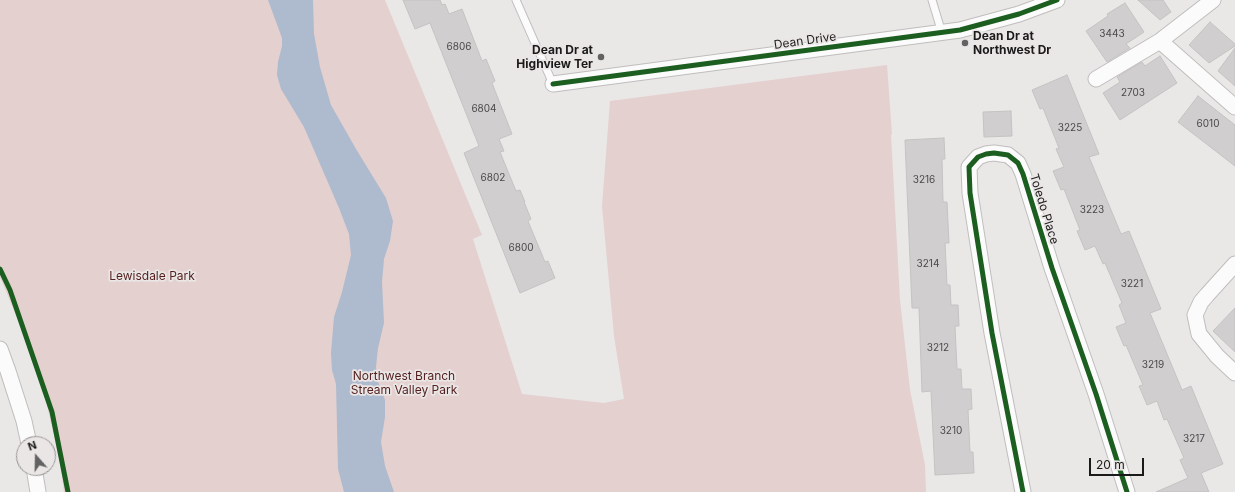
<!DOCTYPE html>
<html>
<head>
<meta charset="utf-8">
<style>
  body { margin:0 }
  #map { position:relative; width:1235px; height:492px; overflow:hidden; background:#eae7e7; font-family:Inter,sans-serif }
  canvas { display:block }
  .north { position:absolute; left:16px; top:436px; width:40px; height:40px; box-sizing:border-box; background:#ebe6e6; border:1px solid #989494; border-radius:50%; rotate:340deg; font-size:11px; font-weight:700; line-height:16px; text-align:center; color:#1b1a1a }
  .north::after { content:''; display:block; margin:auto; width:14px; height:18px; background:#636262; clip-path:polygon(50% 0,100% 100%,50% 72%,0 100%) }
  .scale { position:absolute; left:1089px; top:458px; width:55px; height:18px; box-sizing:border-box; border:2px solid #1b1a1a; border-top:0; padding-left:5px; font-size:12px; line-height:14px; white-space:nowrap; color:#1b1a1a; -webkit-text-stroke:3px #ebe6e6; paint-order:stroke }
</style>
</head>
<body>
<div id="map">
<canvas width="1235" height="492"></canvas>
<div class="north">N</div>
<div class="scale">20 m</div>
</div>
<script>
const c = document.querySelector('canvas').getContext('2d');
c.lineJoin = 'round';
function fillPath(path, color) { c.fillStyle = color; c.fill(path, 'evenodd'); }
const toPath = rows => new Path2D(rows.map(r => 'M' + r).join(''));
function trace(path, color, width, dash) { c.strokeStyle = color; c.lineWidth = width; c.lineCap = dash ? 'butt' : 'round'; c.setLineDash(dash || []); c.stroke(path); }
function label(font, color, halo, rows, align = 'center') {
  c.font = font + ' Inter,sans-serif'; c.lineWidth = 3.5; c.setLineDash([]); c.textBaseline = 'middle'; c.strokeStyle = halo; c.fillStyle = color; for (const [text, x, y, turn = 0] of rows) {
    c.save(); c.translate(x, y); c.rotate((+turn || 0) * Math.PI / 180); c.textAlign = isNaN(turn) ? turn : align; if (halo) c.strokeText(text, 0, 0); c.fillText(text, 0, 0); c.restore();
  }
}
const green = toPath([
  [0,0,385,0,482,235,473,239,522,394,604,403,624,399,614,336,602,206,610,101,887,65,892,134,891,135,900,300,910,390,925,465,926,492,64,492,60,462,46,401,27,342,0,277]
]);
const water = toPath([
  [268,0,313,0,314,34,320,67,331,105,356,149,386,198,393,221,390,241,384,259,382,282,384,323,378,348,376,367,378,382,385,400,385,417,381,442,385,466,394,492,344,492,338,469,336,384,332,370,331,353,334,317,342,292,351,255,349,234,339,208,304,127,281,89,277,75,278,62,282,46,282,38]
]);
const building = toPath([
  [403,0,440,0,442,5,445,4,449,14,462,9,482,61,486,59,495,81,492,83,512,134,499,139,504,151,500,152,516,191,520,190,525,202,524,202,531,219,528,221,545,262,548,261,555,278,520,293,464,153,479,146,430,23,415,29,403,0],
  [1138,0,1163,0,1171,12,1160,20,1138,0],
  [1125,3,1144,32,1126,44,1130,48,1107,62,1086,31,1108,16,1107,14,1125,3],
  [1210,22,1235,44,1235,46,1209,63,1189,45,1210,22],
  [1235,48,1235,86,1218,71,1235,48],
  [1160,56,1177,83,1120,120,1103,93,1120,82,1117,77,1142,62,1145,66,1160,56],
  [1067,75,1099,154,1089,157,1121,234,1129,231,1161,309,1150,313,1182,390,1191,386,1223,464,1201,473,1209,492,1156,492,1188,478,1180,460,1184,458,1167,419,1164,420,1157,401,1147,405,1139,386,1143,385,1126,345,1124,346,1116,327,1126,323,1119,305,1122,303,1105,263,1103,264,1095,246,1085,250,1077,231,1080,230,1064,189,1061,190,1053,171,1064,167,1056,149,1059,148,1043,108,1040,109,1032,90,1067,75],
  [1198,96,1235,125,1235,166,1178,122,1198,96],
  [1011,111,1012,136,984,137,983,112,1011,111],
  [944,138,945,159,942,159,943,202,947,202,949,243,945,243,947,285,950,285,951,305,958,305,959,326,955,326,957,369,961,369,962,389,971,389,972,409,968,410,970,452,973,452,974,473,935,475,931,391,922,392,919,308,912,308,905,140,944,138],
  [1235,308,1235,352,1213,331,1235,308]
]);
const lane = toPath([
  [516,0,553,84],
  [932,0,942,33]
]);
const street = toPath([
  [1160,41,1235,107],
  [1096,79,1160,41,1213,0],
  [553,84,960,30,1019,14,1057,0],
  [1235,264,1207,295,1201,302,1195,315,1199,334,1217,356,1235,373],
  [0,349,8,371,24,421,29,444],
  [34,468,38,492],
  [1023,492,992,333,970,193,969,167,978,157,986,154,994,153,1008,155,1018,163,1023,174,1052,268,1096,394,1127,492]
]);
const cycleway = toPath([
  [553,84,960,30,1019,14,1057,0],
  [0,269,10,290,52,412,68,492],
  [1023,492,992,333,970,193,969,167,978,157,986,154,994,153,1008,155,1018,163,1023,174,1052,268,1096,394,1127,492]
]);
const markers = [
  [965,43,4,"#636262"],
  [601,57,4,"#636262"]
];
const numberNames = [
  ["3443",1112,34],
  ["6806",459,47],
  ["2703",1133,93],
  ["6804",484,109],
  ["6010",1208,124],
  ["3225",1070,128],
  ["6802",493,178],
  ["3216",924,180],
  ["3223",1092,210],
  ["6800",521,248],
  ["3214",928,264],
  ["3221",1132,284],
  ["3212",938,348],
  ["3219",1153,365],
  ["3210",951,431],
  ["3217",1194,439]
];
const poiNames = [
  ["Dean Dr at",973,36],
  ["Northwest Dr",973,50],
  ["Dean Dr at",593,50,"right"],
  ["Highview Ter",593,64,"right"]
];
const streetNames = [
  ["Dean Drive",805,41,-8],
  ["Toledo Place",1044,209,73]
];
const parkNames = [
  ["Lewisdale Park",152,276],
  ["Northwest Branch",404,376],
  ["Stream Valley Park",404,390]
];
fillPath(green, '#e4d0cf');
fillPath(water, '#aebace');
fillPath(building, '#d0cece');
trace(building, '#c4c2c2', 1);
trace(lane, '#c0bdbd', 9);
trace(street, '#c0bdbd', 17);
trace(lane, '#fcfbfb', 7);
trace(street, '#fcfbfb', 15);
trace(cycleway, '#1b5e20', 5);
for (const [x, y, r, color] of markers) { const dot = new Path2D(); dot.arc(x, y, r, 0, 2 * Math.PI); c.fillStyle = color; c.fill(dot); trace(dot, '#ebe6e6', 1.5); }
label('10px', '#4a4949', null, numberNames);
label('bold 12px', '#1b1a1a', '#ebe6e6', poiNames, 'left');
label('12px', '#1b1a1a', '#ebe6e6', streetNames);
label('12px', '#521f1e', '#ebe6e6', parkNames);
</script>
</body>
</html>
